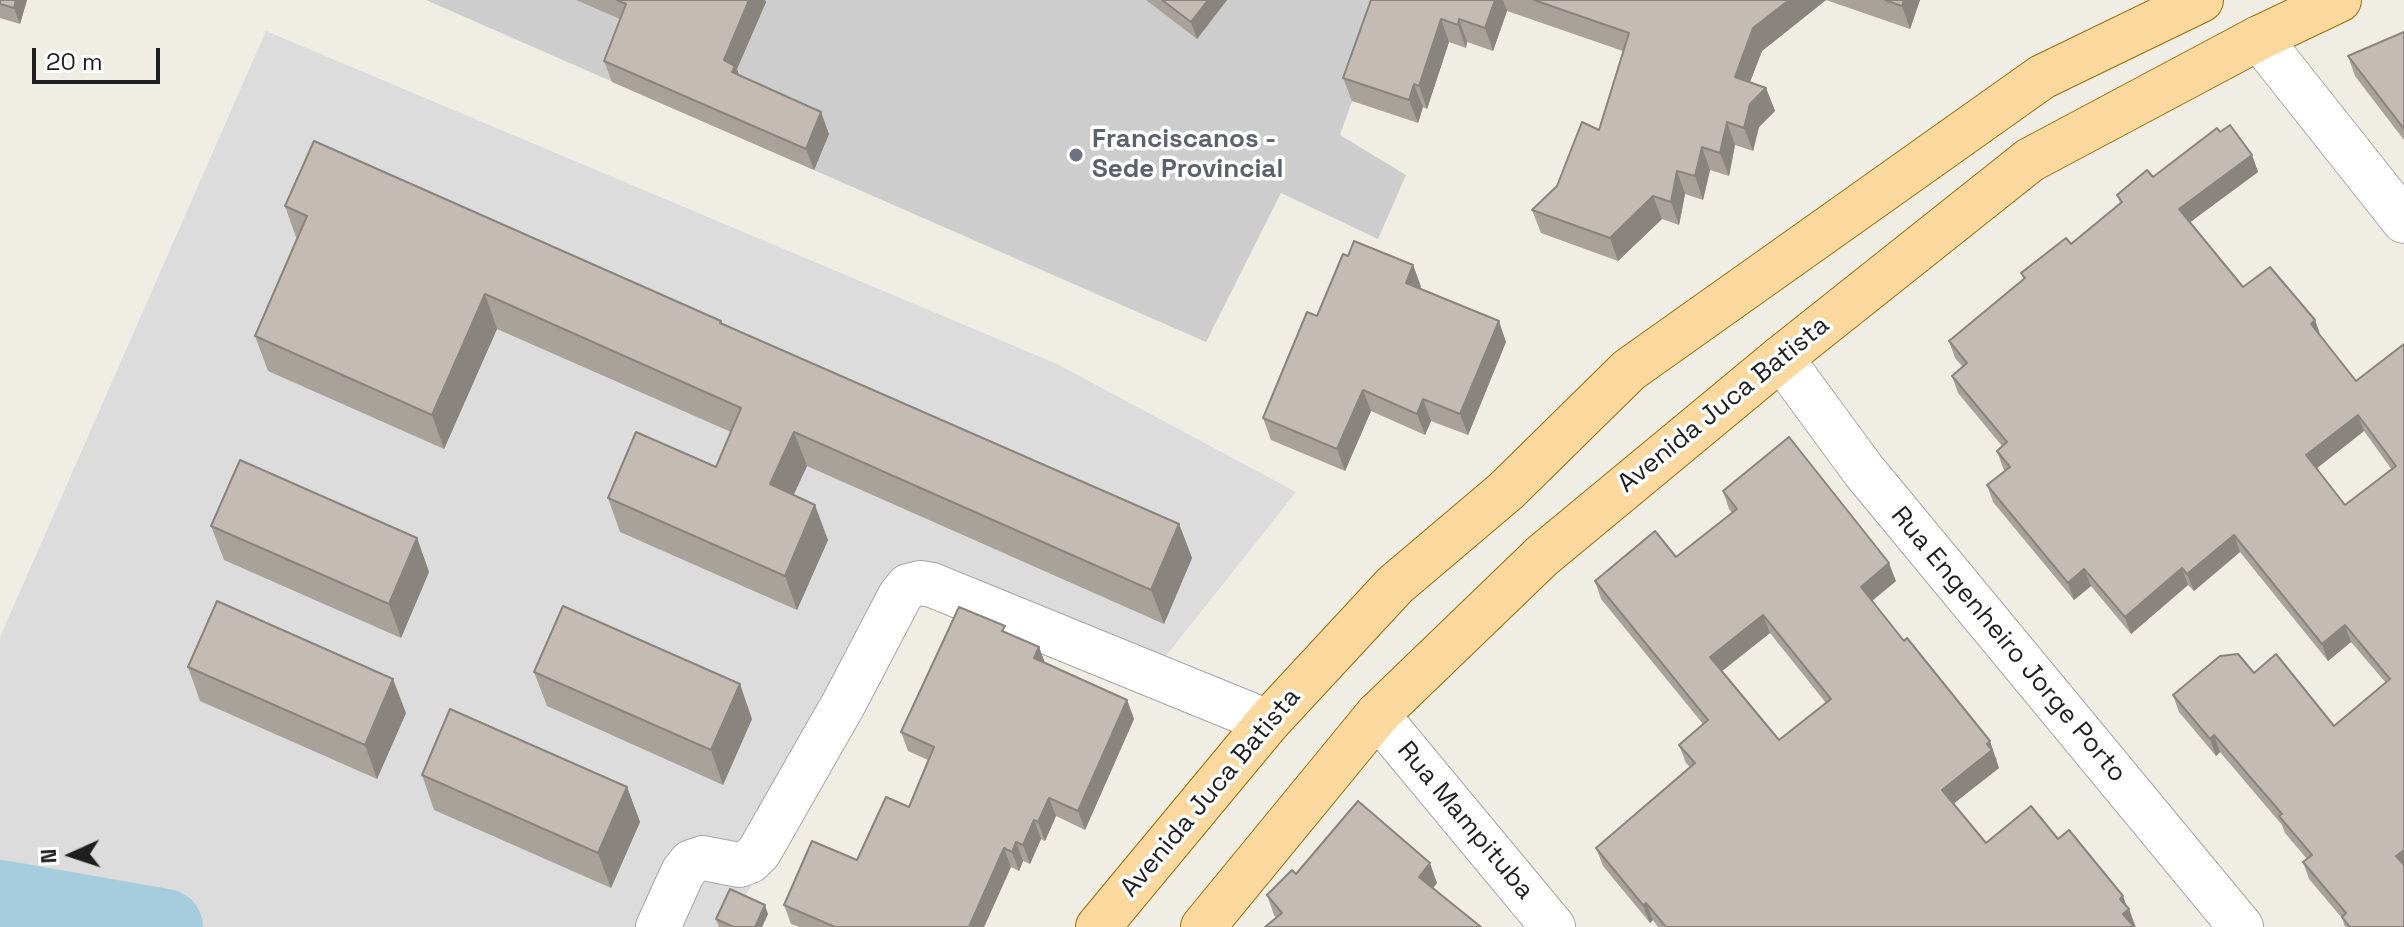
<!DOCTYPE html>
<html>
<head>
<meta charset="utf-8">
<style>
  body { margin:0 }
  #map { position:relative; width:2404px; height:927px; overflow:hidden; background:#f0ede5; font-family:"Space Grotesk",sans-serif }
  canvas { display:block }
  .north { position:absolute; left:32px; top:815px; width:80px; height:80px; -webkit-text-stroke:6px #fff; paint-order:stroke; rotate:267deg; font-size:22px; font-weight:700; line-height:32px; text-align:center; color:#1f1f1f }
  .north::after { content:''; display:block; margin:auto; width:28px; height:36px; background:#1f1f1f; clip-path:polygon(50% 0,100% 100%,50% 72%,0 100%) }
  .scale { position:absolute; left:32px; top:48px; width:128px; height:36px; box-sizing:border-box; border:4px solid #1f1f1f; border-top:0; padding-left:10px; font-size:24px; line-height:28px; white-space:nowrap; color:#1f1f1f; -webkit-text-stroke:6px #fff; paint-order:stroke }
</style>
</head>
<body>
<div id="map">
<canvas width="2404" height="927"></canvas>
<div class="north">N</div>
<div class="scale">20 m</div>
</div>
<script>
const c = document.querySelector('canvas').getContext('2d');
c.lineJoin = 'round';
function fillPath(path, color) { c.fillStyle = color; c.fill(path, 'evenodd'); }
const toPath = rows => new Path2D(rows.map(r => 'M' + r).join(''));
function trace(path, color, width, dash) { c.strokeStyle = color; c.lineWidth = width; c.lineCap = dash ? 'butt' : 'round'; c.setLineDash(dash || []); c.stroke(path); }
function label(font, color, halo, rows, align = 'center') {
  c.font = font + ' "Space Grotesk",sans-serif'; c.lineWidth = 7; c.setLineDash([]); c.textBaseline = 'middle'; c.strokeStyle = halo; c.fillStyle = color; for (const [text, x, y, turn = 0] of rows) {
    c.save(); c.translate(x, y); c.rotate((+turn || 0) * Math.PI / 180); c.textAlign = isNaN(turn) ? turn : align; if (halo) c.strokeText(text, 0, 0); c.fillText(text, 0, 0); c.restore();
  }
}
const residential = toPath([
  [266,31,1057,364,1296,492,1150,676,938,568,727,927,0,927,0,637]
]);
const religious = toPath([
  [426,0,1388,0,1340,135,1406,175,1378,239,1281,193,1206,342]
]);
const river = toPath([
  [0,898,165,927]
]);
const minor = toPath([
  [2259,38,2404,221],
  [1781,358,1864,471,2241,927],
  [1377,715,1553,927],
  [658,927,683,872,691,862,703,858,739,865,750,861,759,852,844,703,900,596,908,586,920,583,932,585,1268,722]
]);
const major = toPath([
  [1098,927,1268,722,1395,585,1506,491,1629,370,2042,77,2201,0],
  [1203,927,1377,715,1542,556,1781,358,2030,160,2259,38,2339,0]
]);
const wall = toPath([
  [0,0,27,0,20,24,0,18],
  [576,0,765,0,766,2,737,69,739,75,829,134,814,170,612,82,604,61,620,19],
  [1146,0,1227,0,1197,39],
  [1371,0,1826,0,1762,51,1750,82,1766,88,1775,111,1759,127,1753,151,1735,145,1729,176,1710,170,1703,200,1685,194,1679,225,1662,219,1618,261,1541,233,1532,210,1557,186,1599,130,1623,51,1507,11,1493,51,1467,42,1466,48,1449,42,1427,109,1423,107,1418,123,1352,101,1343,78],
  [1826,0,1920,0,1910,29],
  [2404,32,2404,140,2355,76,2348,56],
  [2220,132,2252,155,2258,172,2190,222,2243,287,2315,320,2320,336,2356,381,2404,344,2404,927,2345,927,2342,918,2309,879,2303,862,2307,859,2285,833,2282,825,2220,752,2216,756,2179,712,2173,695,2254,673,2334,726,2386,683,2351,642,2328,661,2240,552,2194,591,2188,585,2131,634,2091,586,2074,600,1993,502,1987,485,2005,471,2003,468,1997,451,2002,446,1958,393,1952,376,1963,367,1955,358,1949,341,2024,280,2021,273,2071,244,2120,203,2117,195,2153,177],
  [2364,431,2392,470,2345,505,2317,468],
  [285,206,722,324,1179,524,1192,558,1164,624,807,466,793,495,828,540,797,610,620,532,608,498,716,467,731,432,497,329,444,449,268,371,255,336,297,240],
  [1348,256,1413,265,1421,287,1420,289,1506,342,1468,435,1431,421,1425,435,1371,411,1345,471,1271,440,1263,418],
  [1723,491,1896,581,1872,601,1997,759,1996,760,1999,768,1953,804,1986,843,2058,839,2129,909,2136,927,1658,927,1653,920,1650,923,1603,866,1596,848,1690,767,1686,763,1679,745,1703,724,1601,599,1595,581,1676,557,1732,513,1729,509],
  [1770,633,1826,703,1779,740,1722,671],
  [211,526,417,538,429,572,401,638,224,560],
  [1007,633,1039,647,1045,663,1127,700,1134,719,1085,830,1056,816,1045,841,1041,839,1030,864,1023,861,1019,871,1011,867,984,927,799,927,791,924,784,905,857,860,909,807,928,760,908,751,901,732],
  [188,667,406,713,377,779,200,701],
  [534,672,752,719,723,785,547,706],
  [422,775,627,787,640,822,611,888,434,810],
  [1296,874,1437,883,1433,888,1276,918,1274,915,1267,895],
  [768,914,762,927,719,927,716,919]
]);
const shadedWall = toPath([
  [16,0,27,0,20,24,14,8],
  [749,0,765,0,766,2,737,69,743,87,724,60],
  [1208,0,1227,0,1197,39,1191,22],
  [1495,0,1503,0,1507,11,1493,51,1485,28],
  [1789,0,1826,0,1762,51,1743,100,1735,77,1753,28],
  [1904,0,1920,0,1910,29,1902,6],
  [1441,19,1449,42,1427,109,1419,86],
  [1459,19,1467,42,1466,48,1458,25],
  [1414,84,1423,107,1418,123,1409,100],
  [1766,88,1775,111,1759,127,1753,151,1744,128,1750,104],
  [821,112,829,134,814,170,806,149],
  [1727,122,1735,145,1729,176,1720,153],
  [1702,147,1710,170,1703,200,1695,176],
  [2252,155,2258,172,2185,226,2179,209],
  [1677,171,1685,194,1679,225,1671,202],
  [1653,196,1662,219,1618,261,1610,238],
  [1413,265,1421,287,1414,304,1406,283],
  [485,294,497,329,444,449,432,415],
  [2315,320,2321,337,2311,324],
  [1499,321,1506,342,1468,435,1460,414],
  [1363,390,1371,411,1345,471,1337,449],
  [1423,399,1431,421,1425,435,1417,414],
  [2358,415,2364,431,2312,472,2306,455],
  [794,432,807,466,783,518,770,484],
  [815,505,828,540,797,610,785,576],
  [1179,524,1192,558,1164,624,1151,590],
  [2234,535,2240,552,2194,591,2187,574],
  [417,538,429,572,401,638,389,604],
  [1889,563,1896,581,1867,605,1861,587],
  [2182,568,2188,585,2131,634,2125,617],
  [2084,569,2091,586,2074,600,2068,583],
  [1763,615,1770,633,1717,675,1710,657],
  [2345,625,2351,642,2328,661,2322,644],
  [1039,647,1046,666,1034,658],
  [393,679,406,713,377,779,365,745],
  [740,684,752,719,723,785,711,750],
  [1127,700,1134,719,1085,830,1078,811],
  [2214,735,2220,752,2216,756,2210,739],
  [1990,741,1999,768,1948,808,1942,790],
  [627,787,640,822,611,888,598,853],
  [1049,798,1056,816,1045,841,1038,822],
  [1034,820,1041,839,1030,864,1023,845],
  [1016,842,1023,861,1019,871,1012,852],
  [1004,848,1011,867,984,927,969,927],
  [2404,850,2404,872,2396,856],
  [1430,863,1437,883,1426,897,1419,877],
  [2123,896,2128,910,2129,909,2135,927,2128,927,2123,914,2120,899],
  [1646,903,1653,920,1650,923,1643,905],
  [765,905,768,914,762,927,755,927]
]);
const building = toPath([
  [0,0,16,0,14,8,0,4,0,0],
  [617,0,749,0,724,60,735,66,732,72,821,112,806,149,604,61,626,4,617,0],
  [1162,0,1208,0,1191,22,1162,0],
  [1371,0,1495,0,1485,28,1459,19,1458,25,1441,19,1419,86,1414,84,1409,100,1343,78,1371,0],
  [1534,0,1789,0,1753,28,1735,77,1766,88,1750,104,1744,128,1727,122,1720,153,1702,147,1695,176,1677,171,1671,202,1653,196,1610,238,1532,210,1557,186,1582,122,1599,130,1629,33,1534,0],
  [1885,0,1904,0,1902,6,1885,0],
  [2404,32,2404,129,2348,56,2404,32],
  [2230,125,2252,155,2179,209,2243,287,2270,267,2315,320,2311,324,2356,381,2404,344,2404,850,2396,856,2404,865,2404,927,2350,927,2342,917,2346,913,2303,862,2312,855,2279,816,2282,814,2214,735,2210,739,2173,695,2220,656,2238,654,2254,673,2276,654,2334,726,2390,679,2345,625,2322,644,2234,535,2187,574,2182,568,2125,617,2084,569,2068,583,1987,485,2010,467,1997,451,2007,442,1952,376,1967,363,1949,341,2025,278,2021,273,2066,238,2071,244,2122,202,2117,195,2147,170,2153,177,2217,128,2220,132,2230,125],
  [2358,415,2396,466,2345,505,2306,455,2358,415],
  [314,141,721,321,720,323,1179,524,1151,590,794,432,770,484,815,505,785,576,608,498,636,432,716,467,741,408,485,294,432,415,255,336,307,216,285,206,314,141],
  [1354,241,1413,265,1406,283,1499,321,1460,414,1423,399,1417,414,1363,390,1337,449,1263,418,1307,312,1317,316,1343,254,1348,256,1354,241],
  [1789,437,1889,563,1861,587,1904,641,1907,638,1990,741,1987,744,1992,750,1942,790,1986,843,2031,806,2058,839,2069,830,2123,896,2120,899,2129,909,2123,914,2134,927,1666,927,1646,903,1643,905,1596,848,1695,763,1679,745,1708,720,1595,581,1655,531,1676,557,1737,509,1723,491,1789,437],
  [1763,615,1831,699,1779,740,1710,657,1763,615],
  [240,460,417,538,389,604,211,526,240,460],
  [217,601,393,679,365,745,188,667,217,601],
  [563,606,740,684,711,750,534,672,563,606],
  [959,607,1005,626,1002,631,1039,647,1034,658,1127,700,1078,811,1049,798,1038,822,1034,820,1023,845,1016,842,1012,852,1004,848,969,927,835,927,784,905,812,841,857,860,886,797,909,807,934,747,901,732,959,607],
  [450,709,627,787,598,853,422,775,450,709],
  [1358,801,1430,863,1419,877,1481,927,1265,927,1282,913,1267,895,1292,870,1296,874,1358,801],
  [730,889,765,905,755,927,734,927,716,919,730,889]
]);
const markers = [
  [1076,155,8,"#6b7280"]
];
const worshipNames = [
  ["Franciscanos -",1092,140],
  ["Sede Provincial",1092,170]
];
const streetNames = [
  ["Avenida Juca Batista",1724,405,-39],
  ["Rua Engenheiro Jorge Porto",2008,645,50],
  ["Avenida Juca Batista",1211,793,-50],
  ["Rua Mampituba",1465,821,50]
];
fillPath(residential, '#dddcdc');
fillPath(religious, '#cdcdcd');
trace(river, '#a6cddd', 76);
trace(minor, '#a6a6a6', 46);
trace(major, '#996e01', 46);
trace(minor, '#fff', 44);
trace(major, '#fbd89e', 44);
fillPath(wall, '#a9a29b');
fillPath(shadedWall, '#89847e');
fillPath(building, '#c4bcb4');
trace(building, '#89847e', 2);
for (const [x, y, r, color] of markers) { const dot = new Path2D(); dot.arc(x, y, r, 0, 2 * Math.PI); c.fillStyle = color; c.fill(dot); trace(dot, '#fff', 3); }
label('bold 26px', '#5b616d', '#fff', worshipNames, 'left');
label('26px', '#1f1f1f', '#fff', streetNames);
</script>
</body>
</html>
